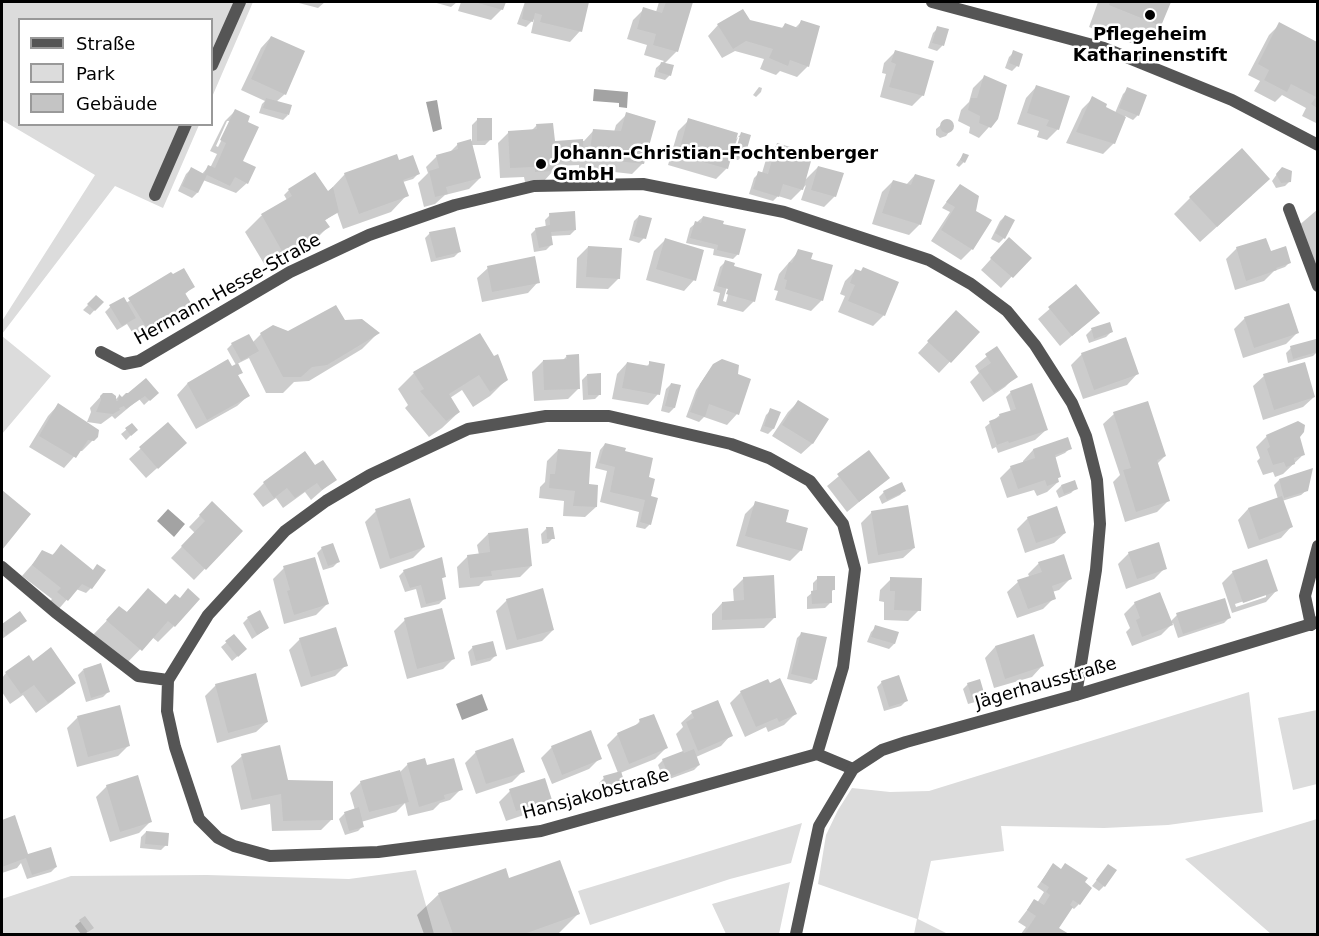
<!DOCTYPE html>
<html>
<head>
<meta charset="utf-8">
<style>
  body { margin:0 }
  #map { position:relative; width:1319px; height:936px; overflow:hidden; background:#fff; font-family:"DejaVu Sans",sans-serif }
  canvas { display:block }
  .frame { position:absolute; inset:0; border:3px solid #000; pointer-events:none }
  .legend { position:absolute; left:18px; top:18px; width:195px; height:108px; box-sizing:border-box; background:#fff; border:2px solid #999; margin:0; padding:8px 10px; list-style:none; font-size:18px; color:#000 }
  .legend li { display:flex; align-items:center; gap:12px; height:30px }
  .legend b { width:30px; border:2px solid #999 }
</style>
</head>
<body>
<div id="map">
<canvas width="1319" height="936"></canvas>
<div class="frame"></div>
<ul class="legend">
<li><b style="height:8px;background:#555"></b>Straße</li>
<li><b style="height:16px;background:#dcdcdc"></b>Park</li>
<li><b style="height:16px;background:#c4c4c4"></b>Gebäude</li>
</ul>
</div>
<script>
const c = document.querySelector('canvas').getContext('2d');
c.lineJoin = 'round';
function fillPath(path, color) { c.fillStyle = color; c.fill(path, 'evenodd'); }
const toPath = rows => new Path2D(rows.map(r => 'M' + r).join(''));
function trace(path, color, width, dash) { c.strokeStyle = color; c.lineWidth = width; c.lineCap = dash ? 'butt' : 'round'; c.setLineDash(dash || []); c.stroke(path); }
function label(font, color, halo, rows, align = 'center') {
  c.font = font + ' "DejaVu Sans",sans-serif'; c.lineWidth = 5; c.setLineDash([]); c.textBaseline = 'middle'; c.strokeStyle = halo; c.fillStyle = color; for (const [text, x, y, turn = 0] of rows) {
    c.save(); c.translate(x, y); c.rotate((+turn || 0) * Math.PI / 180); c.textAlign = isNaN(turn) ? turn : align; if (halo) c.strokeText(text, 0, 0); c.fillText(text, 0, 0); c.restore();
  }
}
const green = toPath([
  [2,2,253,2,212,97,212,20,20,20,20,124,199,125,163,208,115,186,2,334,2,321,95,175,2,120],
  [2,336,51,376,2,434],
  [1249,692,1263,812,1168,825,1104,828,1001,826,1004,851,931,861,918,919,948,934,914,934,917,919,818,884,826,835,838,810,852,788,890,792,929,791],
  [1317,710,1317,784,1293,790,1278,718],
  [1317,819,1317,934,1271,934,1185,859],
  [802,823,791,863,730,879,590,925,578,891],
  [416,870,434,934,2,934,2,899,71,876,207,875,349,879],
  [790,882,779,934,726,934,712,904]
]);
const water = toPath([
  [594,89,628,92,627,108,619,107,619,103,593,101],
  [437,100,442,129,433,132,426,102],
  [168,509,185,524,174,537,157,521],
  [482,694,488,710,462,720,456,704]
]);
const shadow = toPath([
  [295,2,325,2,318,8],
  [433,2,457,2,451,7],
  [461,2,504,2,502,9,491,20,458,11],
  [525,2,587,2,580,31,570,42,531,33,534,19,526,27,517,24],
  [659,2,691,2,677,51,664,64,670,75,665,80,654,77,656,68,664,61,644,55,647,45,627,39,633,20,644,9,656,12],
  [1098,2,1171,2,1168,5,1160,25,1139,46,1089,27],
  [749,21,781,29,785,24,795,28,801,22,808,66,797,77,780,71,776,75,760,69,764,59,735,51,722,58,708,36,718,25],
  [1280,24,1318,44,1318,124,1302,116,1306,108,1282,95,1275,102,1254,91,1260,81,1248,75,1269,35],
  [938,28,947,30,942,46,937,51,928,48,933,33],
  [271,37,285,94,276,102,288,115,283,120,259,113,262,104,265,101,241,90,261,48],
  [895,52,923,95,912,106,880,97,886,74,882,73,884,63],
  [1014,52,1017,66,1012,71,1005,68,1009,57],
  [984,77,989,127,979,138,969,133,970,127,958,121,961,110,969,102,973,88],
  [759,87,762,88,761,92,756,97,753,95],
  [1036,87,1058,129,1047,140,1037,137,1039,131,1017,124,1026,98],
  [1128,89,1138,115,1133,120,1125,116,1114,143,1103,154,1066,143,1082,109,1093,98,1104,108,1115,113,1123,94],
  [235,111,241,162,247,183,236,193,203,180,197,193,192,198,178,191,186,174,191,169,202,174,208,167,210,168,217,154,210,151,225,121],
  [227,121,231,121,218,147,216,146],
  [627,114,643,163,632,174,579,168,579,165,554,166,554,170,544,181,525,182,524,177,500,178,498,143,509,132,531,131,537,125,553,144,555,142,584,141,594,130,614,132,616,125],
  [477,120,490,140,485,145,471,145,480,178,469,189,445,195,435,204,424,207,418,183,428,173,426,167,437,156,449,153,458,144,472,141,472,125],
  [689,120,735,140,741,134,743,155,738,160,734,159,741,137,738,137,727,168,716,179,668,165,678,131],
  [947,120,952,123,953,127,946,136,940,138,936,135,936,129],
  [777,145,803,182,818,167,835,196,824,207,801,200,806,185,791,200,778,196,773,201,749,194,754,178,759,173,762,173,767,156],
  [963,155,964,162,959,167,956,165],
  [399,163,418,174,413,179,403,182,407,195,391,212,343,229,337,212,324,221,328,227,312,243,298,252,295,249,266,267,245,232,261,216,287,200,284,195,289,190,330,198,329,191,345,174],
  [1277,174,1290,181,1285,186,1276,188,1272,181],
  [915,175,920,224,909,235,872,224,882,192,893,181,906,185],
  [955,191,972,249,961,260,931,241,950,212,942,208],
  [1252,195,1200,242,1174,214,1190,198],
  [1318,209,1318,271,1297,227],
  [550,215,575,230,570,235,550,236,551,245,546,250,534,252,531,234,536,229,546,228,545,220],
  [639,216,644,238,639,243,629,240,634,221],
  [1005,216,1004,238,999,243,991,239,1000,221],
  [703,217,721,225,738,254,733,259,713,255,714,249,686,243,690,228],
  [430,233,459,252,454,257,431,262,425,238],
  [665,240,694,280,684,291,646,280,654,251],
  [588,247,619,278,608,289,576,288,577,258],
  [1237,248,1270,254,1290,262,1285,267,1274,271,1264,281,1235,290,1226,259],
  [999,250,1029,258,1001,288,981,270],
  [799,251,810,260,822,300,811,311,775,300,778,291,774,290,779,274],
  [725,262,732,268,754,301,743,312,717,305,720,293,713,291,720,267],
  [729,279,732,279,726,302,723,301],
  [488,268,538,282,528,293,482,302,477,278],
  [856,270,884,315,873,326,838,312,845,296,840,294,845,281],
  [171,274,193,287,184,295,189,303,179,314,137,340,127,324,117,330,105,312,110,307,126,303],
  [1076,286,1087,323,1060,346,1038,319],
  [96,297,102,302,90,315,83,310],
  [1245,318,1297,333,1286,344,1243,358,1234,329],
  [344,321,378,333,362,349,309,381,294,382,283,393,266,393,249,358,237,364,241,372,237,376,248,396,237,406,196,429,177,395,187,384,228,361,231,368,236,365,227,349,232,344,252,343,261,334,288,333],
  [946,323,978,332,939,373,918,353],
  [1091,330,1111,332,1106,337,1089,343,1086,335],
  [480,335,506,380,490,396,473,407,462,390,450,398,459,412,442,428,429,437,405,408,408,405,398,389,414,373],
  [1315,341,1318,351,1313,356,1288,363,1286,353,1291,348],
  [997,348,1016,376,1005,387,983,402,970,382,979,373,975,366],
  [1082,354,1137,374,1127,385,1083,399,1071,365],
  [567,356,579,388,568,399,534,401,532,372,543,361,563,360],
  [627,363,646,367,650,363,658,394,648,405,612,399,617,374],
  [709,371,737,414,727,425,704,417,699,422,686,417,696,390],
  [587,375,600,394,595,399,583,400,582,380],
  [1264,376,1314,397,1303,407,1263,420,1253,386],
  [671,384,674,408,669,413,661,411,666,389],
  [1011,392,1046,430,1035,440,998,453,996,447,992,449,985,427,1000,415,1011,412,1006,397],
  [157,393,144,405,139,399,115,419,112,416,101,424,87,422,91,412,90,408,103,394,114,401,119,396,122,398],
  [798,402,827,420,812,444,801,454,772,436,788,412],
  [58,405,93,440,82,451,79,451,64,468,29,447,48,416],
  [771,410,779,413,773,429,768,434,760,431,766,415],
  [1114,414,1165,456,1157,464,1168,501,1157,512,1125,522,1113,482,1120,475,1103,424],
  [168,424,174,453,146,478,129,459],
  [132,425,136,430,126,440,121,434],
  [1267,436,1298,438,1304,454,1283,474,1275,477,1273,472,1263,475,1257,461,1260,458,1256,447],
  [605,444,622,452,647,478,650,524,645,529,636,527,639,512,600,502,607,471,595,468,600,450],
  [1070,448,1065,453,1054,458,1060,476,1057,479,1058,482,1047,492,1037,496,1034,490,1007,498,1000,478,1011,467,1023,463,1023,461,1033,450],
  [558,450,587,486,596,507,585,517,563,516,564,501,539,498,540,487,545,482,547,461],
  [868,452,888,478,847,512,827,486],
  [305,453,315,467,335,479,311,500,305,492,283,508,276,498,263,507,253,494,264,483],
  [1279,480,1307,490,1301,495,1282,501,1291,527,1281,538,1248,549,1238,520,1248,509,1278,499,1274,485],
  [1061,486,1076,488,1071,493,1059,498,1056,491],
  [905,490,900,495,882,504,879,497,884,492],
  [2,492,29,514,2,547],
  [409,500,424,547,413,558,380,569,365,522,376,511],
  [212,503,241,531,194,580,171,558,195,533,189,527],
  [756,503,784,523,801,550,790,561,736,546,745,514],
  [872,512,914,548,903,558,868,564,861,523],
  [1028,518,1065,533,1054,543,1025,553,1017,529],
  [546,529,553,538,548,543,542,544,541,534],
  [488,534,531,566,520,577,484,581,479,586,459,588,457,567,468,556,479,555,477,545],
  [62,546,91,588,86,593,76,589,57,611,48,604,52,599,22,576,43,552,51,556],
  [322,548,338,562,333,567,323,570,317,553],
  [1129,553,1165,568,1154,579,1126,589,1118,564],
  [1039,563,1070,579,1059,590,1052,592,1054,598,1043,609,1017,618,1007,592,1018,582,1030,578,1028,574],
  [284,568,327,604,316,615,284,624,273,579],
  [404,571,444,577,441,579,444,599,439,604,421,608,416,589,405,592,399,576],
  [1233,572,1276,591,1266,602,1232,613,1222,583],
  [1266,594,1266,597,1236,607,1235,604],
  [744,578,775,617,764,628,712,630,712,614,722,603,734,603,733,589],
  [818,578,833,590,830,593,830,603,825,608,807,609,807,597,813,592,813,583],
  [891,579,919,610,908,621,884,620,884,602,879,601,880,590],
  [148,590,174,626,158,642,152,637,124,666,91,637,119,608,126,613],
  [507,600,553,630,542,641,506,650,496,611],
  [1135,603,1170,622,1177,615,1229,618,1224,623,1178,638,1173,623,1161,635,1132,646,1126,632,1130,628,1124,614],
  [19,613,20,626,2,639,2,625],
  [248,618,268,628,252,639,243,623],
  [405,620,453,659,443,669,407,679,394,631],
  [876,627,897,633,894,644,889,649,867,642,871,632],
  [802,633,816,679,811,684,787,679,797,638],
  [234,636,240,654,232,661,221,647],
  [1033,636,1042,666,1032,677,994,688,985,658,995,647],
  [300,639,346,665,335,676,301,687,289,650],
  [473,647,495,656,490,661,471,666,468,652],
  [32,663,74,682,63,693,36,713,23,695,10,704,2,692,2,678,6,673],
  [83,670,108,692,103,697,86,702,78,675],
  [882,682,906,701,901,706,884,711,877,687],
  [968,684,984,696,979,701,968,704,963,689],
  [216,685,267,722,256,732,217,743,205,696],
  [741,692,795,714,784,725,768,732,766,727,745,737,730,703],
  [692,713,731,735,721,746,696,757,699,765,694,770,664,781,658,765,663,760,683,752,676,734,683,727,681,723],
  [78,717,128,746,118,756,77,767,67,728],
  [640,721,666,748,655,759,620,773,625,788,620,793,604,798,599,783,604,778,618,773,607,745,618,734,633,728],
  [552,747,600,758,589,769,552,784,541,758],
  [476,752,523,771,512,782,476,794,465,763],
  [242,756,287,782,332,819,321,830,272,831,270,804,241,810,231,766],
  [408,764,426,767,461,789,450,800,440,803,433,810,408,816,405,803,396,812,361,822,363,826,358,831,345,835,339,819,344,814,355,810,350,793,361,782,399,773],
  [107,786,150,822,139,833,110,842,96,797],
  [510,791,550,799,539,810,506,821,499,802],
  [14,817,27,856,56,867,51,872,27,879,21,863,17,868,2,873,2,821],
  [146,832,166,845,161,850,140,848,141,837],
  [1053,865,1079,904,1074,909,1071,907,1057,928,1067,934,1021,934,1026,927,1018,922,1034,901,1037,903,1044,892,1037,887],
  [1108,866,1104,886,1099,891,1092,886],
  [508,880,578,914,558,934,424,934,417,915,439,894],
  [84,918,92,928,85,934,81,934,75,926]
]);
const building = toPath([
  [474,2,506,2,503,10],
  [525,2,589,2,582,32,540,22,542,15,535,13,533,22,522,19],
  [666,2,693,2,678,52,653,45,656,34,637,29,643,7,662,13],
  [1110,2,1171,2,1161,26,1109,5],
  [743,9,750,20,783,28,785,23,798,28,801,20,820,26,809,67,790,60,788,66,769,58,773,49,746,41,733,49,717,24],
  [1279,22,1317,42,1317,108,1311,104,1316,97,1291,84,1287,92,1264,80,1269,70,1258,64],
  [937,26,949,29,944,46,932,43],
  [271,36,305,51,286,95,251,79],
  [895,50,934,61,924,96,889,87,896,64,891,62],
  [1013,50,1023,54,1019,67,1009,63],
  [661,62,674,65,671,76,658,72],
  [984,75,1007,85,998,119,991,128,979,123,980,116,968,110,971,98,977,98],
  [1036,85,1070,96,1059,130,1046,126,1049,120,1027,113],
  [1127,87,1147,95,1139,116,1119,108],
  [1092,96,1107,104,1106,107,1126,117,1115,144,1076,132],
  [266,98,292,105,289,115,263,108],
  [235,109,250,116,248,122,259,127,243,161,256,167,248,184,235,177,230,186,207,175,198,193,182,186,191,167,204,174,208,165,215,168,226,143,220,140],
  [626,112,656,121,644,164,589,158,593,129,621,131],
  [477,118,492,118,492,140,477,141],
  [688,118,738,133,728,169,678,155],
  '940 126a7 7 0 1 1 14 0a7 7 0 1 1-14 0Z',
  [553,123,555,141,583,139,584,160,555,162,556,171,535,172,535,167,510,168,508,131,537,129,536,124],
  [741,132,751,135,745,156,735,153],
  [471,139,481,178,446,187,448,194,435,197,429,171,439,168,436,155,458,149,457,143],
  [777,143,813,154,803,190,783,184,779,197,753,189,758,171,768,174],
  [1242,148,1270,179,1217,227,1189,197],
  [963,153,969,155,965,163,960,160],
  [397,154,399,160,413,155,420,174,403,180,409,196,359,214,344,173],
  [818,166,844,173,836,197,811,190],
  [1282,167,1292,171,1291,182,1281,183,1276,174],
  [315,172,328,191,333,187,339,212,325,220,330,227,314,237,312,234,282,251,261,214,292,196,288,189],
  [915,174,935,180,921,225,882,213,893,180,911,185],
  [960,184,979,196,976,211,992,220,973,250,941,230,955,207,946,202],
  [575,211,576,230,551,232,553,245,539,248,535,228,550,225,549,213],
  [639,215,652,218,646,239,633,236],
  [1005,215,1015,220,1005,239,995,233],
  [703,216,724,221,723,224,746,229,739,255,717,250,718,245,690,238,695,221,701,223],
  [455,227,461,252,436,258,429,232],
  [1009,237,1032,258,1013,278,990,258],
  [665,238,704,250,696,281,656,269],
  [1266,238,1271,251,1286,246,1291,263,1276,268,1277,270,1246,281,1236,247],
  [588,246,622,248,620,279,586,277],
  [798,249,813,253,811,259,833,265,823,301,785,289,787,280,784,279,789,262,792,263],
  [535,256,540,283,492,292,487,266],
  [725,260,735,263,734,266,762,274,755,302,726,294,728,289,717,286],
  [863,267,899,282,885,316,848,301,855,285,850,283,855,269,861,271],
  [184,268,195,287,185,293,191,303,148,330,128,298,171,272,173,274],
  [1076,284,1100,313,1072,336,1048,307],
  [96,295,104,302,95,311,87,304],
  [124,297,136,318,122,326,109,305],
  [1289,303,1299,333,1254,348,1244,317],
  [336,305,345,320,362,319,380,333,327,365,312,367,301,377,283,377,260,333,273,325,288,331],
  [956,310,980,332,951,363,927,341],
  [1110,322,1113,332,1094,339,1091,328],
  [480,333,494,356,498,354,508,380,490,392,479,375,449,394,460,412,446,421,420,391,424,389,413,372],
  [249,334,259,351,241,361,231,343],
  [1126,337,1139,374,1094,390,1081,353],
  [1316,339,1317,352,1293,359,1290,346],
  [997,346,1018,377,994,393,979,371,991,363,985,354],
  [579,354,580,389,544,390,543,360,567,359,566,355],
  [228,359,232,366,238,363,243,373,238,375,250,396,207,420,187,383],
  [722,359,739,365,738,374,751,379,739,415,709,404,705,417,690,412,700,384,713,364],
  [649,361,665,364,660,395,622,388,627,362,649,366],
  [1305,362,1315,397,1274,410,1263,374],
  [601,373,601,395,588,395,587,374],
  [146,378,159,393,150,401,145,396,126,409,124,406,119,408,120,410,113,414,96,412,101,400,100,396,103,393,112,393,116,396,116,401,118,401,119,394,122,397,126,393,128,393],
  [671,383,681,385,675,408,665,406],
  [1032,383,1048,430,1009,443,1008,441,997,445,989,421,1000,417,999,414,1016,409,1010,391],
  [798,400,829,419,813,444,782,425],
  [1148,401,1166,456,1157,460,1170,501,1136,512,1123,470,1131,468,1113,412],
  [58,403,99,430,98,437,94,441,88,440,76,458,39,436],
  [770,408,781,412,774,429,764,426],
  [1298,421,1305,425,1304,432,1300,437,1305,455,1294,458,1295,464,1286,467,1284,462,1273,465,1267,449,1270,447,1266,435],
  [168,422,187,443,158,469,139,447],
  [132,423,138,430,131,436,125,428],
  [1068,437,1072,449,1055,455,1061,477,1058,478,1059,482,1047,486,1045,480,1018,489,1010,466,1035,458,1033,449],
  [605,443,626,448,625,451,653,458,649,477,655,479,651,496,658,498,651,525,640,522,645,500,610,492,615,467,599,463],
  [558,449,591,452,589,484,598,485,597,507,573,506,575,491,549,488,550,474,555,474],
  [869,450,890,478,859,502,837,474],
  [305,451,315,465,323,460,337,480,322,490,317,483,295,498,287,488,274,498,263,482],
  [1313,468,1308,491,1284,498,1279,479],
  [1075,480,1078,489,1064,494,1061,485],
  [902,482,906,491,887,500,883,491],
  [2,490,31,514,2,550],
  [1282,496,1293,527,1259,540,1248,508],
  [410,498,425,547,390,559,375,509],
  [212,501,243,531,206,570,181,546,205,521,199,515],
  [755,501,789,510,786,522,808,528,802,551,745,536],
  [908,505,915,548,878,555,871,511],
  [1057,506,1066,533,1036,543,1027,517],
  [546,527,553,527,555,539,547,539],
  [528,528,532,566,491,571,492,576,470,578,467,555,490,552,488,533],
  [1159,542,1167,569,1137,579,1128,552],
  [333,543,340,562,328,566,321,547],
  [61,544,93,570,97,564,106,570,92,589,82,584,68,601,57,592,61,588,32,565,42,550,53,555],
  [1064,554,1072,579,1052,586,1056,599,1028,609,1017,580,1042,572,1038,562],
  [315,557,329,604,294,615,287,591,290,590,283,566],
  [442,557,446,577,442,578,446,599,426,604,421,585,410,588,403,570],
  [1267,559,1278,591,1243,603,1232,571],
  [774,575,776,618,722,620,722,602,744,600,743,577],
  [817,576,835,576,835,590,832,590,832,603,812,604,811,591,817,590],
  [890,577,922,578,921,611,894,610,895,591,890,591],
  [148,588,166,604,175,594,180,598,188,588,200,599,175,627,168,621,142,651,106,620,119,606,127,612],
  [543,588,554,630,517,640,506,599],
  [1160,592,1173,625,1142,637,1136,620,1140,618,1134,602],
  [1225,598,1231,618,1183,634,1176,613],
  [442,608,455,659,417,669,404,618],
  [260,610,269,628,257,635,247,617],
  [20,611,27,621,6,635,2,629,2,624],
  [875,625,899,632,895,644,871,637],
  [336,627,348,666,311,677,299,638],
  [801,632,827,637,817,680,791,674],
  [234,634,247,649,238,657,225,641],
  [1034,634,1044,666,1005,679,995,646],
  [493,641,497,656,476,661,472,646],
  [51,647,76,683,48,703,34,685,21,694,5,672,29,655,33,661],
  [101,663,110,692,91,698,83,669],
  [256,673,268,722,228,733,215,684],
  [899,675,908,701,889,707,881,681],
  [780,678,797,714,779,722,777,718,756,727,740,691,768,679,770,683],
  [980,679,985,696,973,700,967,683],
  [718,700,733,736,698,751,686,722,694,718,691,711],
  [120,705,130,746,88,757,77,716],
  [654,714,668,748,629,764,617,733,640,723,639,719],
  [591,730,602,759,562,775,551,746],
  [513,738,525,772,486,784,475,751],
  [280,745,288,780,333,781,333,820,283,821,281,794,252,800,241,754],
  [694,749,700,765,669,777,662,759,683,751,684,753],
  [425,758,427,765,454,758,463,790,444,795,445,799,419,807,407,763],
  [400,770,409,802,369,812,360,781],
  [621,771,626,788,609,794,603,776],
  [138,775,152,822,120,832,106,785],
  [545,778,552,800,516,811,509,789],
  [359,807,364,827,349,831,344,812],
  [15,815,28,854,51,847,57,867,32,875,26,858,2,867,2,820],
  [146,831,169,833,168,846,145,844],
  [560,860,580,914,524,934,453,934,438,893,506,868,509,878],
  [1053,863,1061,869,1065,863,1088,878,1085,882,1092,888,1080,905,1073,900,1070,905,1073,907,1059,928,1069,934,1024,934,1036,916,1027,910,1034,899,1044,905,1050,895,1046,892,1049,887,1041,882],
  [1108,864,1117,870,1105,887,1096,880],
  [85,916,94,928,88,932,79,920]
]);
const minor = toPath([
  [932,2,1104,48,1232,100,1318,145],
  [212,65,240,2],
  [155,195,186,124],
  [1289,209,1318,286],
  [101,352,124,364,139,361,290,272,369,235,455,205,534,186,643,184,784,212,929,260,971,284,1007,311,1035,345,1072,403,1086,436,1097,480,1100,524,1096,570,1076,695],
  [2,567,55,612,138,676,168,680],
  [1311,625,1305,596,1318,546],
  [168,680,208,615,285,531,326,501,370,475,468,429,546,416,609,416,731,444,769,458,810,481,843,524,855,569,843,667,817,754],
  [168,680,167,711,175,747,199,819,218,838,234,846,270,856,378,852,541,831,817,754,853,769]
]);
const tertiary = toPath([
  [796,934,819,826,853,769,882,750,906,742,1076,695,1318,622]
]);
const markers = [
  [1150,15,6,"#000"],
  [541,164,6,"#000"]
];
const poiNames = [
  ["Pflegeheim",1150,35],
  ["Katharinenstift",1150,56],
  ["Johann-Christian-Fochtenberger",553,154,"left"],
  ["GmbH",553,175,"left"]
];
const streetNames = [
  ["Hermann-Hesse-Straße",228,290,-29],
  ["Jägerhausstraße",1046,684,-16],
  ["Hansjakobstraße",596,795,-15]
];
fillPath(green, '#dcdcdc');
fillPath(water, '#a3a3a3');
fillPath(shadow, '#0003');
fillPath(building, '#c4c4c4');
trace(minor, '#555', 12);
trace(tertiary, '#555', 12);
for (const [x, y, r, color] of markers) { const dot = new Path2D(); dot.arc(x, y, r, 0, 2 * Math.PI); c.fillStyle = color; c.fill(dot); trace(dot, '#fff', 2); }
label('bold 18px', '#000', '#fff', poiNames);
label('18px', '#000', '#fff', streetNames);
</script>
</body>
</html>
